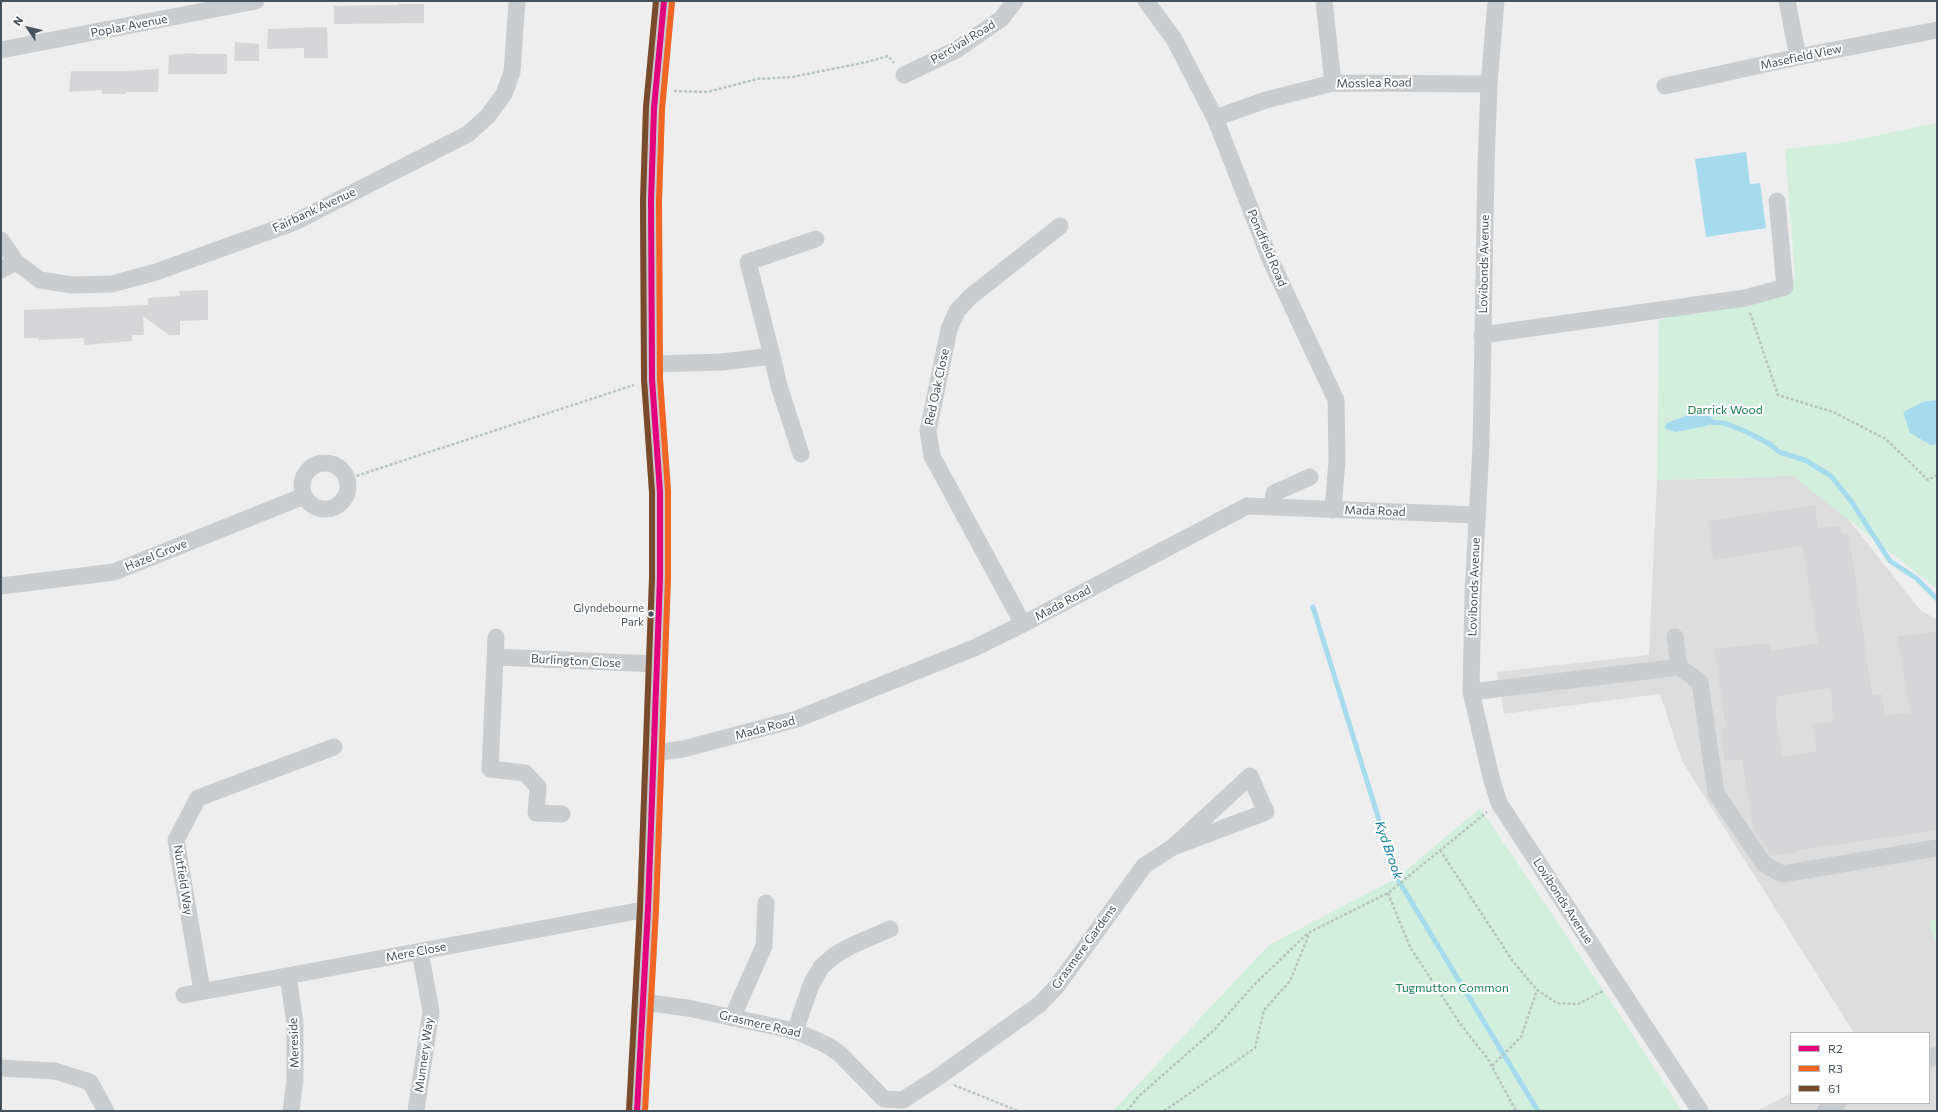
<!DOCTYPE html>
<html>
<head>
<meta charset="utf-8">
<style>
  body { margin:0 }
  #map { position:relative; width:1938px; height:1112px; overflow:hidden; background:#efeeee; font-family:Commissioner,sans-serif }
  canvas { display:block }
  .frame { position:absolute; inset:0; border:2px solid #46505b; pointer-events:none }
  .legend { position:absolute; left:1790px; top:1032px; width:140px; height:72px; box-sizing:border-box; background:#fff; border:1px solid #b5b9bd; margin:0; padding:5px 7px; list-style:none; font-size:12px; color:#46505b }
  .legend li { display:flex; align-items:center; gap:8px; height:20px }
  .legend b { width:20px; border:1px solid #b5b9bd }
  .north { position:absolute; left:8px; top:8px; width:40px; height:40px; -webkit-text-stroke:3px #fff; paint-order:stroke; rotate:305deg; font-size:11px; font-weight:700; line-height:16px; text-align:center; color:#46505b }
  .north::after { content:''; display:block; margin:auto; width:14px; height:18px; background:#46505b; clip-path:polygon(50% 0,100% 100%,50% 72%,0 100%) }
</style>
</head>
<body>
<div id="map">
<canvas width="1938" height="1112"></canvas>
<div class="frame"></div>
<ul class="legend">
<li><b style="height:5px;background:#e5007d"></b>R2</li>
<li><b style="height:5px;background:#f26522"></b>R3</li>
<li><b style="height:5px;background:#7a4b2a"></b>61</li>
</ul>
<div class="north">N</div>
</div>
<script>
const c = document.querySelector('canvas').getContext('2d');
c.lineJoin = 'round';
function fillPath(path, color) { c.fillStyle = color; c.fill(path, 'evenodd'); }
const toPath = rows => new Path2D(rows.map(r => 'M' + r).join(''));
function trace(path, color, width, dash) { c.strokeStyle = color; c.lineWidth = width; c.lineCap = dash ? 'butt' : 'round'; c.setLineDash(dash || []); c.stroke(path); }
function label(font, color, halo, rows, align = 'center') {
  c.font = font + ' Commissioner,sans-serif'; c.lineWidth = 4; c.setLineDash([]); c.textBaseline = 'middle'; c.strokeStyle = halo; c.fillStyle = color; for (const [text, x, y, turn = 0] of rows) {
    c.save(); c.translate(x, y); c.rotate((+turn || 0) * Math.PI / 180); c.textAlign = isNaN(turn) ? turn : align; if (halo) c.strokeText(text, 0, 0); c.fillText(text, 0, 0); c.restore();
  }
}
const education = toPath([
  [1808,473,1852,524,1921,611,1937,619,1937,1111,1756,1111,1791,1094,1791,1103,1929,1103,1929,1033,1854,1033,1682,761,1660,694,1504,714,1497,672,1649,655,1657,480,1741,478]
]);
const green = toPath([
  [1937,123,1937,589,1793,476,1657,480,1659,320,1784,287,1795,277,1785,149,1841,143],
  [1480,808,1616,1009,1682,1111,1113,1111,1269,945,1397,878],
  [1937,918,1937,947,1929,921]
]);
const water = toPath([
  [1746,152,1750,184,1760,183,1766,228,1706,237,1695,159],
  [1937,400,1937,444,1931,445,1910,433,1903,412,1923,402],
  [1693,413,1706,414,1713,418,1712,422,1706,426,1676,432,1664,428,1667,423,1672,421]
]);
const stream = toPath([
  [1706,422,1724,423,1745,431,1770,444,1779,452,1805,460,1831,476,1851,501,1890,561,1916,578,1937,599],
  [1313,607,1397,878,1538,1111]
]);
const building = toPath([
  [398,4,424,4,424,23,334,24,334,6,398,5],
  [327,27,328,58,304,58,304,48,267,49,268,29],
  [235,42,259,44,259,61,234,61],
  [194,53,193,54,227,54,227,74,168,74,169,55],
  [159,69,158,92,126,92,126,94,102,94,102,90,69,92,71,71,126,71],
  [208,290,208,320,180,321,180,335,169,335,143,316,144,335,132,335,132,341,84,345,84,338,39,340,39,338,24,338,24,310,148,305,148,298,180,296,179,291],
  [1815,505,1818,528,1840,526,1842,534,1849,534,1872,695,1882,694,1885,715,1910,713,1897,636,1937,632,1937,830,1795,851,1796,853,1771,856,1763,844,1762,840,1760,840,1753,829,1742,759,1725,761,1721,729,1726,728,1714,649,1769,643,1771,651,1818,643,1802,546,1713,560,1708,521],
  [1831,688,1833,722,1812,724,1817,751,1782,757,1776,715,1777,696]
]);
const path = toPath([
  [674,91,707,92,757,79,792,77,867,62,888,56,894,63],
  [1750,313,1778,395,1833,412,1886,439,1928,480,1937,475],
  [347,479,634,385],
  [1440,850,1512,960,1537,990,1557,1003,1578,1004,1603,991],
  [1388,893,1410,947,1461,1025,1488,1059,1516,1111],
  [1492,1066,1521,1037,1537,990],
  [954,1085,1018,1111],
  [1127,1111,1139,1096,1214,1030,1254,985,1308,933],
  [1164,1111,1255,1048,1264,1010,1290,981,1310,932,1388,893,1487,812]
]);
const minor = toPath([
  [1146,1,1174,39,1215,118,1270,259,1336,400,1337,461,1333,510],
  [1324,1,1333,83],
  [1496,1,1489,84,1486,167,1481,446,1473,594,1471,692,1491,777,1499,803,1700,1111],
  [1787,1,1798,57],
  [1,50,256,1],
  [904,75,956,50,1001,19,1015,1],
  [1665,86,1798,57,1937,30],
  [1215,118,1266,100,1333,83,1489,84],
  [1,240,16,262,40,280,72,285,112,284,156,272,295,222,468,134,488,116,504,94,512,72,517,1],
  [1,270,16,262],
  [1482,335,1745,298,1785,287,1777,201],
  [772,356,748,262,816,239],
  [653,364,722,362,772,356,779,386,801,454],
  '302 486a23 23 0 1 1 46 0a23 23 0 1 1-46 0Z',
  [1272,507,1274,493,1310,477],
  [1,586,114,572,304,496],
  [1023,624,932,456,928,431,949,329,957,311,970,297,1060,226],
  [496,637,490,769,525,773,538,787,536,813,562,814],
  [1675,637,1679,667],
  [495,657,657,664],
  [1471,692,1679,667,1700,682,1716,793,1764,864,1782,874,1937,848],
  [654,753,683,749,797,719,974,648,1023,624,1247,506,1477,515],
  [288,976,295,1023,295,1079,291,1111],
  [202,991,176,840,198,798,334,747],
  [184,995,648,909],
  [642,1002,688,1008,795,1031,827,1045,840,1054,884,1099,903,1100],
  [732,1018,764,946,766,903],
  [795,1031,811,985,821,967,835,955,853,945,890,929],
  [1929,1059,1937,1055],
  [1,1068,55,1071,90,1082,106,1111],
  [903,1100,937,1078,1040,1004,1057,986,1144,866,1173,847,1250,776,1266,812,1173,847],
  [416,1111,431,1011,420,952],
  [1825,1111,1838,1103]
]);
const major = toPath([
  [637,1111,648,909,660,578,660,492,652,379,651,201,654,108,664,1]
]);
const bus1 = toPath([
  [637,1111,648,909,660,578,660,492,652,379,651,201,654,108,664,1]
]);
const bus2 = toPath([
  [645,1111,656,909,668,578,668,491,660,379,659,201,662,109,672,2]
]);
const bus3 = toPath([
  [629,1111,640,909,652,578,652,492,644,379,643,201,646,107,656,1]
]);
const markers = [
  [651,614,3.5,"#46505b"]
];
const busNames = [
  ["Glyndebourne",644,608],
  ["Park",644,622]
];
const streetNames = [
  ["Poplar Avenue",129,26,-11],
  ["Percival Road",963,42,-31],
  ["Masefield View",1801,57,-12],
  ["Mosslea Road",1374,83,-1],
  ["Fairbank Avenue",314,210,-25],
  ["Pondfield Road",1267,248,67],
  ["Lovibonds Avenue",1484,264,-89],
  ["Red Oak Close",937,387,-78],
  ["Mada Road",1375,511,2],
  ["Hazel Grove",156,555,-22],
  ["Lovibonds Avenue",1474,587,-88],
  ["Mada Road",1063,603,-28],
  ["Burlington Close",576,661,3],
  ["Mada Road",765,728,-15],
  ["Nutfield Way",183,880,81],
  ["Lovibonds Avenue",1563,901,57],
  ["Grasmere Gardens",1084,947,-54],
  ["Mere Close",416,952,-11],
  ["Grasmere Road",760,1024,13],
  ["Mereside",294,1043,-92],
  ["Munnery Way",424,1055,-82]
];
const parkNames = [
  ["Darrick Wood",1725,410],
  ["Tugmutton Common",1452,988]
];
const waterNames = [
  ["Kyd Brook",1389,850,71]
];
fillPath(education, '#ddddde');
fillPath(green, '#d2efde');
fillPath(water, '#a6dbed');
trace(stream, '#a6dbed', 5);
fillPath(building, '#d6d6d8');
trace(path, '#b7c4c0', 2.5, [3, 2]);
trace(minor, '#cacdcf', 17);
trace(major, '#c6c9cd', 22);
trace(bus1, '#e5007d', 6);
trace(bus2, '#f26522', 6);
trace(bus3, '#7a4b2a', 6);
for (const [x, y, r, color] of markers) { const dot = new Path2D(); dot.arc(x, y, r, 0, 2 * Math.PI); c.fillStyle = color; c.fill(dot); trace(dot, '#fff', 1.5); }
label('11px', '#46505b', '#fff', busNames, 'right');
label('12px', '#46505b', '#fff', streetNames);
label('12px', '#167d4e', '#fff', parkNames);
label('italic 13px', '#0b7ba1', '#fff', waterNames);
</script>
</body>
</html>
